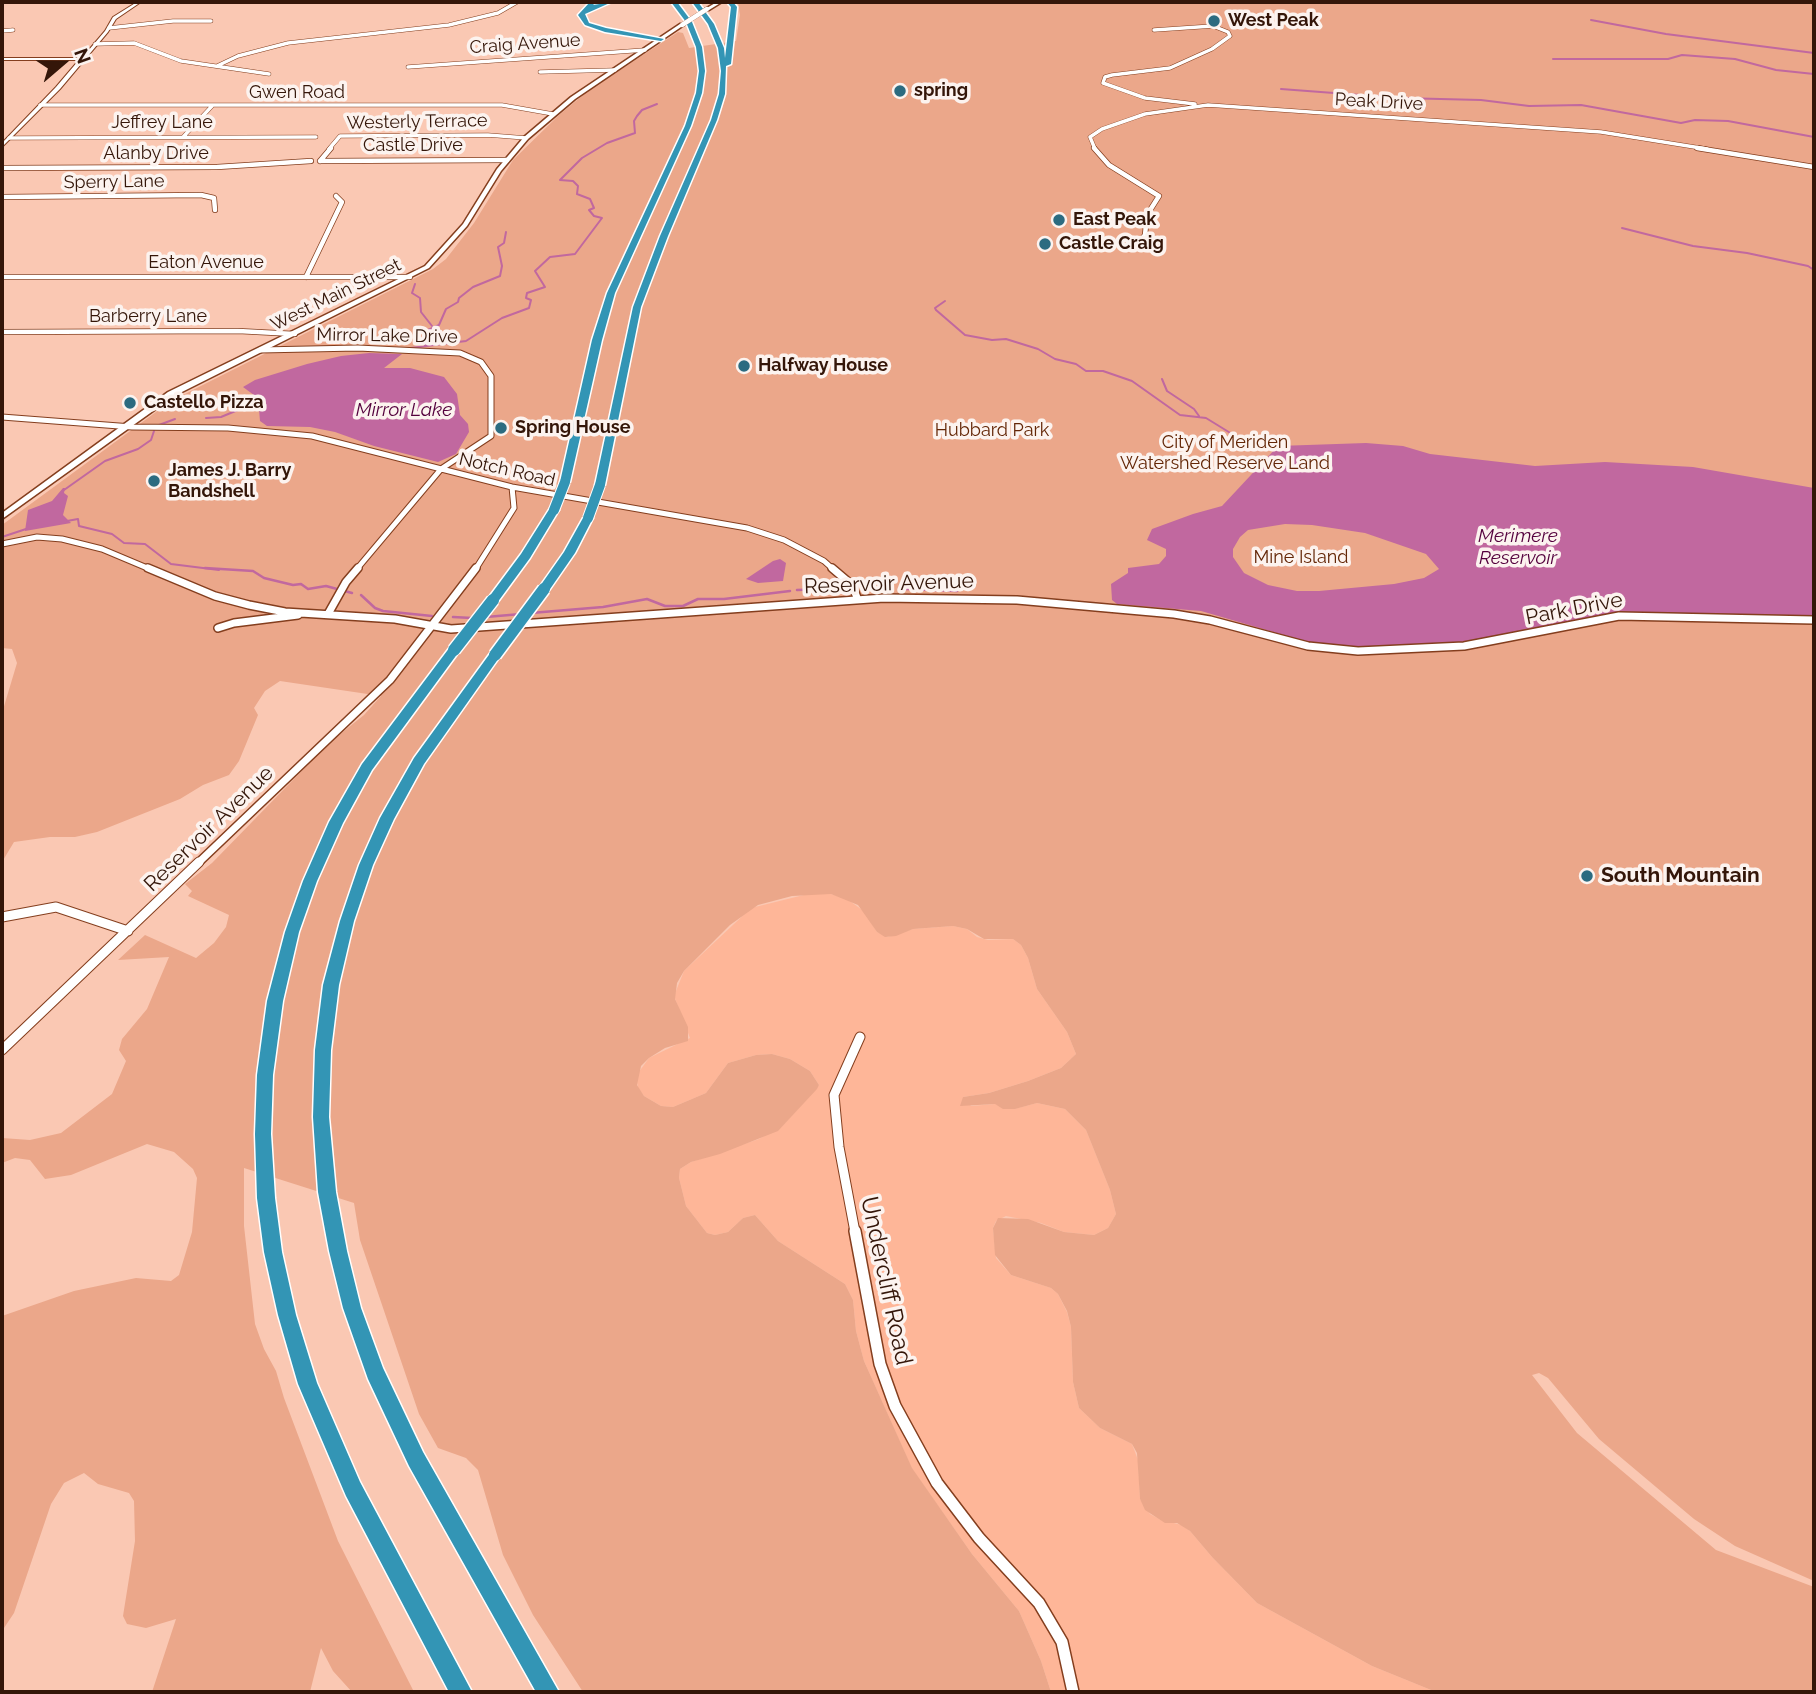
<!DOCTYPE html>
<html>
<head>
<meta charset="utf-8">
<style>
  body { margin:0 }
  #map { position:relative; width:1816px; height:1694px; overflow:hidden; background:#fac8b3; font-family:Raleway,sans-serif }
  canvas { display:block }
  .frame { position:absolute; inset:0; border:4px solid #341609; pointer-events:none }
  .north { position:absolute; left:28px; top:28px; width:70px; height:70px; -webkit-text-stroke:5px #fcf3ef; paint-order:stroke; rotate:70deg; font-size:19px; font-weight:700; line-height:28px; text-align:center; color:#341609 }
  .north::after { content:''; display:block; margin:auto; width:24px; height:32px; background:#341609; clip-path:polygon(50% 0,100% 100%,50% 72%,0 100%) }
</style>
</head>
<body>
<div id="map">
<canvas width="1816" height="1694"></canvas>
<div class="frame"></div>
<div class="north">N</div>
</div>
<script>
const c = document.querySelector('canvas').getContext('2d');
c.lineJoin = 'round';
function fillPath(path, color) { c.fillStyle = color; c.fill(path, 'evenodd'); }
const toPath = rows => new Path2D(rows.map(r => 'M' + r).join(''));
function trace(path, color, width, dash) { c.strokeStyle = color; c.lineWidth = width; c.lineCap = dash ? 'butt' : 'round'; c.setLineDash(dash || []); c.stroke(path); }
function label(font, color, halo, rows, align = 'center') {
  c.font = font + ' Raleway,sans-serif'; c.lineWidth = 7; c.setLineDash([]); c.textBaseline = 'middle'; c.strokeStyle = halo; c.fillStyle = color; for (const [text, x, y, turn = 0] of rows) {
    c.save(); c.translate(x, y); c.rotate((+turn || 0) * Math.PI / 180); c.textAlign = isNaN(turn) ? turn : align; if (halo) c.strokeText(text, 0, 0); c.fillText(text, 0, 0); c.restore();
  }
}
const built = toPath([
  [808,894,831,894,847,899,865,912,877,932,888,937,913,929,953,926,967,929,977,937,988,940,1013,939,1021,945,1028,958,1037,989,1067,1032,1076,1054,1061,1068,1028,1081,989,1093,963,1097,971,1106,995,1104,1014,1109,1037,1103,1065,1109,1086,1130,1110,1190,1116,1214,1108,1228,1094,1235,1064,1232,1041,1223,1006,1216,996,1221,993,1228,996,1258,1011,1275,1051,1288,1058,1294,1067,1312,1071,1327,1073,1382,1079,1408,1100,1428,1132,1444,1138,1460,1140,1499,1150,1514,1161,1520,1182,1525,1190,1531,1212,1557,1257,1603,1372,1666,1436,1692,1051,1692,1041,1661,1019,1611,972,1554,912,1469,864,1361,856,1331,853,1300,845,1284,778,1241,755,1215,743,1218,728,1232,715,1235,707,1233,686,1206,679,1178,680,1169,691,1162,759,1139,783,1125,819,1085,810,1071,790,1059,772,1054,756,1055,728,1063,706,1093,673,1107,661,1106,644,1096,638,1088,636,1076,649,1058,690,1038,674,996,684,971,751,908]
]);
const green = toPath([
  [738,2,1814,2,1814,1581,1735,1546,1694,1519,1599,1439,1548,1378,1539,1373,1532,1375,1577,1433,1716,1550,1814,1587,1814,1692,1436,1692,1372,1666,1257,1603,1212,1557,1190,1531,1177,1523,1165,1523,1145,1510,1140,1499,1137,1453,1132,1444,1100,1428,1079,1408,1073,1382,1071,1327,1067,1311,1058,1294,1051,1288,1011,1275,995,1255,993,1228,998,1218,1028,1219,1064,1232,1094,1235,1108,1228,1116,1214,1110,1190,1086,1130,1065,1109,1037,1103,1015,1109,1003,1109,995,1104,960,1106,963,1097,989,1093,1028,1081,1061,1068,1076,1054,1067,1032,1037,989,1028,958,1021,945,1013,939,984,939,967,929,953,926,913,929,896,936,885,937,877,932,858,905,831,894,792,896,758,905,730,925,684,971,677,983,675,999,688,1027,688,1041,665,1048,649,1058,641,1066,637,1085,644,1096,661,1106,673,1107,706,1093,728,1063,756,1055,772,1054,790,1059,810,1071,819,1085,817,1089,778,1131,720,1154,691,1162,680,1169,679,1178,686,1206,707,1233,715,1235,728,1232,743,1218,755,1215,778,1241,845,1284,853,1300,856,1331,864,1361,912,1468,972,1554,1019,1611,1041,1661,1051,1692,583,1692,533,1615,503,1555,478,1470,466,1458,438,1448,419,1414,360,1240,354,1203,244,1168,244,1226,255,1324,264,1349,276,1371,284,1398,338,1541,414,1692,352,1692,333,1671,321,1648,310,1692,152,1692,176,1619,146,1628,127,1624,123,1616,135,1541,134,1501,129,1493,98,1484,84,1473,64,1483,51,1504,14,1613,2,1631,2,1316,74,1291,136,1278,171,1281,179,1275,192,1232,197,1178,193,1169,174,1152,147,1144,71,1175,45,1179,30,1160,15,1158,2,1163,2,1138,30,1140,61,1133,112,1094,126,1061,119,1050,122,1039,147,1009,169,957,118,960,145,935,196,958,214,943,226,927,229,915,188,896,192,891,185,884,212,863,329,743,364,715,381,696,280,681,265,691,254,708,258,715,239,761,229,775,203,785,180,799,97,832,75,837,50,837,14,842,2,862,2,713,17,663,12,649,2,648,2,525,171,401,433,269,446,259,474,223,513,160,559,115,588,91,678,32,683,33,689,48,736,41,740,15]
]);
const water = toPath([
  [369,353,402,354,384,368,410,368,444,377,457,394,460,415,468,424,469,432,456,454,438,462,374,446,335,432,310,427,267,426,260,421,258,398,243,387,255,380,307,364,341,356],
  [1366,443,1403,446,1430,454,1535,466,1605,462,1693,467,1814,488,1814,618,1612,613,1461,642,1378,648,1349,647,1318,645,1201,611,1117,604,1112,600,1111,584,1128,573,1128,568,1159,564,1166,556,1166,549,1147,540,1152,529,1193,514,1222,506,1278,446],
  [1285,524,1312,525,1365,533,1426,554,1439,569,1424,578,1394,584,1319,591,1297,591,1268,585,1244,573,1233,557,1233,549,1240,537,1248,530],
  [63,488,65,488,64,493,68,496,63,515,71,523,25,531,28,510,52,501],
  [780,559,786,563,783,581,758,583,746,579,773,561]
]);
const streamFar1 = toPath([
  [1591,20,1666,34,1814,53],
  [1553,59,1668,59,1682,55,1735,59,1776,70,1814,74],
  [1281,89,1400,98,1481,100,1529,106,1581,105,1681,123,1695,120,1728,121,1814,137],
  [1622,228,1693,246,1747,253,1808,266,1814,270],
  [415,284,412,293,420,298,421,312,432,326],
  [945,301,935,308,936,310,965,335,992,340,1006,339,1038,349,1055,359,1076,364,1086,371,1103,371,1132,381,1180,415,1206,418,1232,434,1276,451],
  [425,345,429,342,428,330,439,325,446,309,458,302,459,298,473,287,500,276,502,266,498,247,504,243,506,232],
  [411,348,466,341,502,318,529,308,531,300,526,298,527,293,545,287,535,271,550,257,575,254,602,218,594,216,589,210,594,208,590,199,577,194,578,186,573,181,560,180,582,158,607,143,635,133,634,121,637,116,642,110,657,104],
  [1162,379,1167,391,1194,409,1199,416],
  [206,418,221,417,262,400],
  [159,425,175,419],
  [64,490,105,461,138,449,151,440,154,431],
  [67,521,78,519,79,526,112,534,124,543,145,544,171,564,219,570],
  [2,537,26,529]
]);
const stream = toPath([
  [205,568,253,571,264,578,293,585,301,584,308,589,326,586,352,593],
  [862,588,883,588],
  [906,589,957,591],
  [797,590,848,588],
  [361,595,375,608,383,611,432,616],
  [531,613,603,607,647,599,665,606,683,606,698,599,724,599,790,591],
  [453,617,472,618],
  [486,617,521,614]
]);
const minorFar5 = toPath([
  [109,28,173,21,211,21],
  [1154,30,1213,26,1228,32,1230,36,1212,49,1170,68,1112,75,1105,77,1103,83,1145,98,1195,104],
  [2,31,13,30],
  [95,44,134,43,181,61,269,74],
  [217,66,238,56,288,43,449,25,498,13,517,2],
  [408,67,645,50],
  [540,72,615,70],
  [40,105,502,105,553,114],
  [184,136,212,106],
  [9,138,316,137],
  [329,149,340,136,488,135,526,138],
  [1095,149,1090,137,1102,129,1145,114,1208,105,1601,132,1707,149]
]);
const minorFar4 = toPath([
  [1094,148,1109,165,1159,196,1147,215,1145,235,1141,240],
  [1697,148,1814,167],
  [320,161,331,148],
  [320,161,507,160],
  [2,168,217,167,311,161],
  [2,197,201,195,214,198,215,210],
  [2,277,410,277],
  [306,277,342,202,336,196],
  [2,332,238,331,295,334]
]);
const minorFar3 = toPath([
  [260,350,358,348,460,353,481,362,491,376,491,436,441,469,356,570],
  [2,417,132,427,228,428,312,436,512,487,747,528,784,540,824,561,834,570],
  [2,544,37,537,62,539,102,549,152,570],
  [475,570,514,508,512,487]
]);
const minorFar2 = toPath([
  [148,568,215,596,249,605,285,612,395,619,451,629,884,598,1017,600,1174,614,1210,620,1308,646,1358,651,1464,646,1619,616,1814,620],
  [832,568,852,585,858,600],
  [328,614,346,582,358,568],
  [218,628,234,623,298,615],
  [197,864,390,680,476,568]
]);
const minorFar1 = toPath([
  [2,917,56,907,128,931],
  [2,1050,199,862],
  [855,1232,839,1147,834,1095,860,1037]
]);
const minor = toPath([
  [855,1231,880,1364,895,1406,937,1483,979,1538,1039,1603,1062,1642,1073,1692]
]);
const tertiary = toPath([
  [137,2,141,2,116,19,108,32,60,89,2,147,2,143,56,87,79,60,2,60,2,58,82,58,105,31,113,17,137,2]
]);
const secondary = toPath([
  [717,2,722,2,709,10,705,9,717,2],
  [680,24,684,25,575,99,528,139,501,171,467,226,429,268,174,396,2,519,2,513,168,392,425,266,463,224,497,169,524,137,571,97,680,24]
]);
const motorway = toPath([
  [590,2,596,2,593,5,612,2,585,14,589,23,606,28,664,39,661,41,605,32,585,25,578,15,590,2],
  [671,2,677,2,692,22,702,47,705,71,702,93,691,126,615,293,602,340,570,482,565,485,560,482,592,340,607,293,685,126,696,93,699,71,696,47,686,22,671,2],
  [692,2,698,2,714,24,724,48,725,58,731,7,727,2,733,2,737,7,731,64,726,66,725,94,717,120,668,236,641,307,605,485,600,488,595,485,633,307,660,236,711,120,719,94,721,71,718,48,708,24,692,2],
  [554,507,559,510,530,558,497,603,489,603,489,597,521,554,550,508,554,507],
  [588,515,593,518,575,553,548,592,540,592,538,589,564,552,583,518,588,515],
  [454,646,460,650,458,653,372,770,343,823,317,881,299,932,283,1001,273,1075,271,1134,275,1198,282,1252,296,1315,317,1383,360,1482,472,1692,449,1692,346,1496,298,1384,278,1315,264,1252,257,1198,255,1134,257,1075,267,1001,285,932,303,881,329,822,362,764,450,647,454,646],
  [495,651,501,655,424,764,394,819,373,865,354,921,339,985,331,1050,329,1117,336,1192,347,1251,361,1308,383,1368,423,1452,559,1692,536,1692,409,1466,368,1379,343,1308,329,1251,318,1192,313,1117,315,1050,323,985,340,921,359,865,380,818,414,758,491,652,495,651]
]);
const secondaryBridge = toPath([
  [682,25,707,9]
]);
const motorwayBridgeFar1 = toPath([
  [554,510,565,482],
  [588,518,600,485]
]);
const motorwayBridge = toPath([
  [454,650,493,600],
  [495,655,544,589]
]);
const markers = [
  [1214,21,7,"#2c6b80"],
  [900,91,7,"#2c6b80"],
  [1059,220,7,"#2c6b80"],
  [1045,244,7,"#2c6b80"],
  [744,366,7,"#2c6b80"],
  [130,403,7,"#2c6b80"],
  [501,428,7,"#2c6b80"],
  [154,481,7,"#2c6b80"],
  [1587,876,7,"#2c6b80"]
];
const farPoinames = [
  ["West Peak",1228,21],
  ["spring",914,91],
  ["East Peak",1073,220],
  ["Castle Craig",1059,244],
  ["Halfway House",758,366],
  ["Castello Pizza",144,403],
  ["Spring House",515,428],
  ["James J. Barry",168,471],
  ["Bandshell",168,492]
];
const farStreetnames = [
  ["Craig Avenue",525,44,-4],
  ["Gwen Road",297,93],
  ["Peak Drive",1379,102,3],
  ["Westerly Terrace",417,122,-1],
  ["Jeffrey Lane",162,123],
  ["Castle Drive",413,146],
  ["Alanby Drive",156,154],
  ["Sperry Lane",114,182,-1],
  ["Eaton Avenue",206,263],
  ["West Main Street",336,295,-26],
  ["Barberry Lane",148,317],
  ["Mirror Lake Drive",387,336,1],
  ["Notch Road",507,470,13]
];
const farParknames = [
  ["Hubbard Park",992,431],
  ["City of Meriden",1225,443],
  ["Watershed Reserve Land",1225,464],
  ["Mine Island",1301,558]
];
const farWaternames = [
  ["Mirror Lake",404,410],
  ["Merimere",1518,536],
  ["Reservoir",1518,558]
];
const streetNames = [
  ["Reservoir Avenue",889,584,-2],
  ["Park Drive",1574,609,-11],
  ["Reservoir Avenue",209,829,-44]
];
const poiNames = [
  ["South Mountain",1601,876]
];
const nearStreetnames = [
  ["Undercliff Road",886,1281,78]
];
fillPath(built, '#feb698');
fillPath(green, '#eba78a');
fillPath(water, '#c1689f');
trace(streamFar1, '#c1689f', 2);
trace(stream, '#c1689f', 2.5);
trace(minorFar5, '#843e1e', 4.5);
trace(minorFar4, '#843e1e', 6);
trace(minorFar3, '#843e1e', 7);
trace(minorFar2, '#843e1e', 10);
trace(minorFar1, '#843e1e', 11);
trace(minor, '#843e1e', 14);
trace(tertiary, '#843e1e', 2);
trace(secondary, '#843e1e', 3);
trace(motorway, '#fff', 3);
trace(minorFar5, '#fff', 3.5);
trace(minorFar4, '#fff', 4.5);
trace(minorFar3, '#fff', 5);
trace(minorFar2, '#fff', 7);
trace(minorFar1, '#fff', 9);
trace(minor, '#fff', 11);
fillPath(tertiary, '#fff');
fillPath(secondary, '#fff');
fillPath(motorway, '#3395b5');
trace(secondaryBridge, '#843e1e', 5, []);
trace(motorwayBridgeFar1, '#fff', 12, []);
trace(motorwayBridge, '#fff', 15, []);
trace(secondaryBridge, '#fff', 4.5);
trace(motorwayBridgeFar1, '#3395b5', 10);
trace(motorwayBridge, '#3395b5', 12);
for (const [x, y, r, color] of markers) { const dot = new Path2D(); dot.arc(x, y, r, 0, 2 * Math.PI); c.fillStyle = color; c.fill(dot); trace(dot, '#fcf3ef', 2.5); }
label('bold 18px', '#341609', '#fcf3ef', farPoinames, 'left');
label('18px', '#341609', '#fcf3ef', farStreetnames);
label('18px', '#632606', '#fcf3ef', farParknames);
label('italic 19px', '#54003d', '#fcf3ef', farWaternames);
label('21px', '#341609', '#fcf3ef', streetNames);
label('bold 21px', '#341609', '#fcf3ef', poiNames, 'left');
label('24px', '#341609', '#fcf3ef', nearStreetnames);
</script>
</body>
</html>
